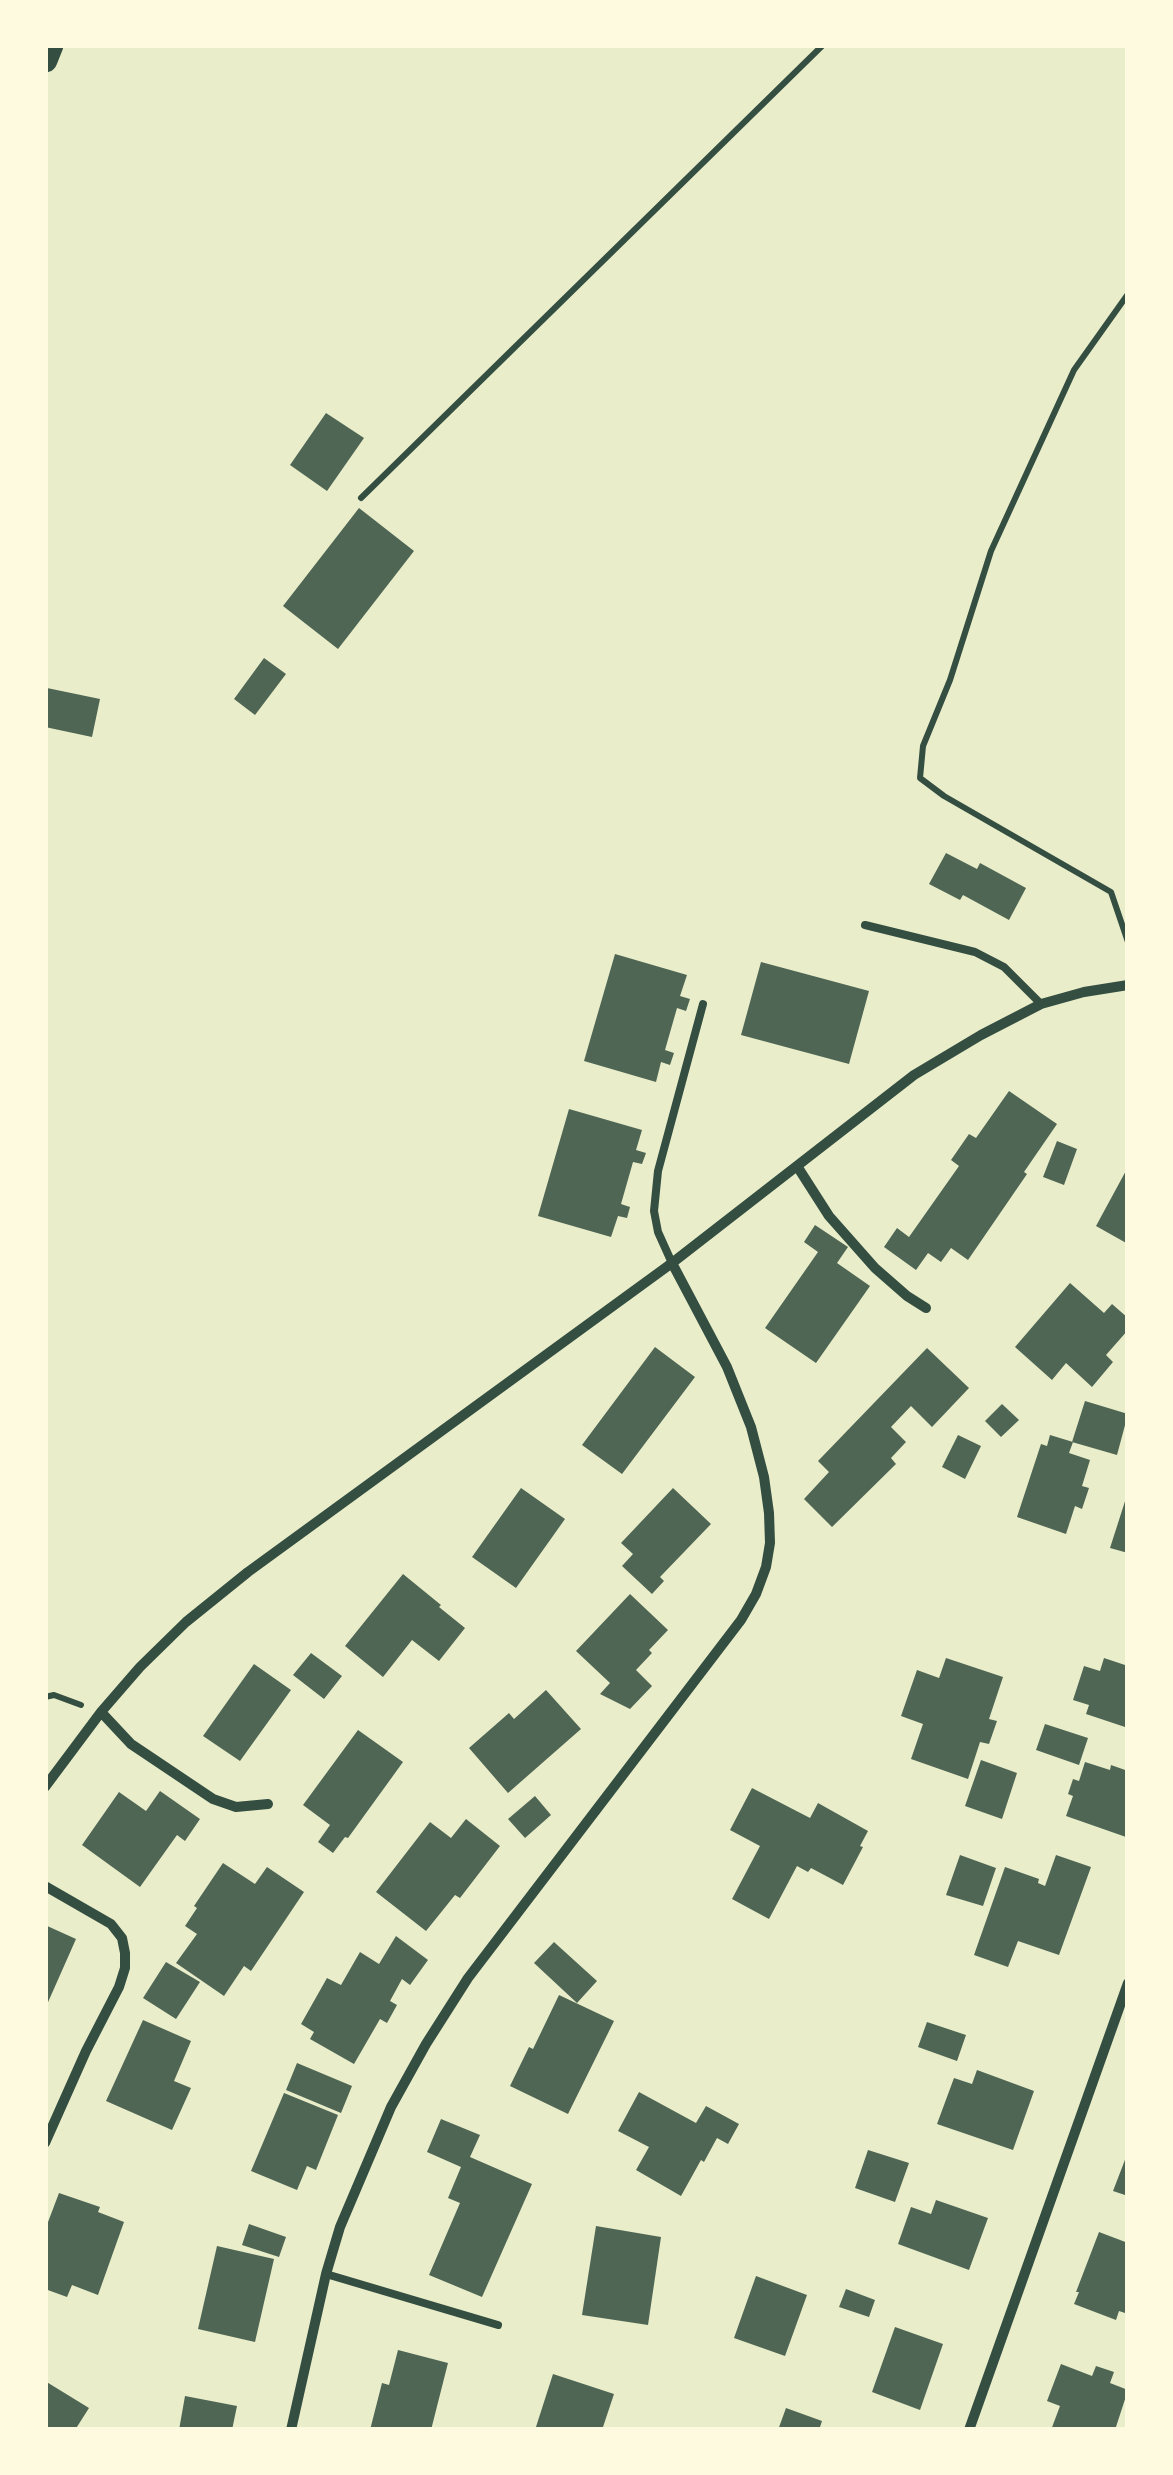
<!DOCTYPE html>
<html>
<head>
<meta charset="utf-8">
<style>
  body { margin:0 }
  #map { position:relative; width:1173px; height:2475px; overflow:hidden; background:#e9edc9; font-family:"DM Sans",sans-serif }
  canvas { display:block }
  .frame { position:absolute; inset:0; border:48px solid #fefae0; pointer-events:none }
</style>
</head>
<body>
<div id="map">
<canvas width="1173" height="2475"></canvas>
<div class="frame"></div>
</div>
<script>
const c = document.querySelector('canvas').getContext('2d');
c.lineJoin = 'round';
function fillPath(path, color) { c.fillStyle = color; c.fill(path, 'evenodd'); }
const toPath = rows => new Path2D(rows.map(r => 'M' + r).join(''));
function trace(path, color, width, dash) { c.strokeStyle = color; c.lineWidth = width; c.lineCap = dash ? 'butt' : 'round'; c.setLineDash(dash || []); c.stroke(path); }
const building = toPath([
  [326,413,364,438,327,491,290,465],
  [359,508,414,551,338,649,283,606],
  [264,658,286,674,255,715,234,699],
  [47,688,100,699,92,737,45,727],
  [946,853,977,869,980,863,1026,888,1009,920,963,895,960,900,929,884],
  [615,954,687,975,680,996,690,999,686,1011,677,1008,665,1050,674,1053,670,1065,661,1062,656,1082,584,1061],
  [761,962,869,991,849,1064,741,1035],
  [1009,1091,1057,1124,1024,1172,1027,1174,968,1260,951,1248,941,1262,928,1253,916,1270,884,1247,897,1228,909,1237,959,1166,951,1160,969,1134,976,1138],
  [569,1109,642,1130,636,1150,646,1153,642,1164,633,1162,621,1204,630,1207,627,1218,618,1216,611,1237,538,1216],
  [1057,1141,1077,1149,1064,1185,1043,1177],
  [1128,1167,1128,1244,1096,1226],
  [815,1225,848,1247,837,1263,870,1286,816,1363,765,1328,818,1252,804,1242],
  [1070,1283,1104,1313,1112,1304,1128,1318,1128,1330,1106,1355,1113,1362,1092,1387,1066,1363,1052,1380,1015,1347],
  [655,1347,695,1377,622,1474,582,1445],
  [927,1348,969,1388,932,1427,911,1406,891,1427,906,1442,891,1458,896,1464,832,1527,804,1499,829,1472,818,1461],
  [1085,1401,1128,1414,1117,1455,1072,1442],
  [1002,1404,1019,1420,1001,1437,985,1421],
  [958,1435,981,1446,965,1479,942,1467],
  [1050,1435,1073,1442,1069,1453,1090,1460,1082,1486,1089,1488,1082,1509,1075,1506,1066,1534,1017,1517,1041,1444,1047,1446],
  [521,1488,565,1519,516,1588,472,1557],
  [673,1488,711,1524,660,1577,664,1581,652,1594,622,1566,633,1554,621,1543],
  [1127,1495,1128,1495,1128,1553,1110,1548],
  [403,1574,441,1605,439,1607,465,1628,439,1661,412,1640,383,1677,345,1646],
  [630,1594,668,1630,649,1650,652,1653,636,1670,652,1686,630,1709,600,1694,610,1683,576,1651],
  [311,1653,342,1676,324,1699,293,1675],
  [946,1658,1003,1677,989,1719,997,1721,989,1744,980,1742,968,1779,911,1759,923,1724,901,1716,917,1670,939,1678],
  [1104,1658,1128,1666,1128,1728,1086,1714,1089,1705,1073,1700,1084,1666,1100,1671],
  [254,1664,291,1690,240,1761,203,1736],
  [546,1690,581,1729,508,1793,469,1748,509,1713,514,1719],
  [1045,1724,1088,1738,1079,1765,1036,1750],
  [358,1730,403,1762,348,1838,345,1837,333,1853,318,1842,330,1825,303,1805],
  [981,1760,1017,1773,1002,1819,965,1806],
  [1085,1762,1110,1770,1111,1765,1128,1771,1128,1832,1126,1837,1066,1816,1073,1796,1068,1794,1073,1779,1079,1781],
  [752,1788,810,1818,818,1803,868,1831,860,1846,863,1847,843,1885,811,1868,808,1872,797,1866,769,1919,732,1899,760,1846,730,1830],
  [160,1791,200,1819,185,1841,177,1835,140,1887,82,1845,119,1792,146,1811],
  [535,1796,551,1815,525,1838,508,1819],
  [466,1819,500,1846,460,1898,455,1895,426,1931,376,1892,430,1822,451,1838],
  [960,1855,996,1868,983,1906,946,1895],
  [1056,1855,1091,1867,1059,1955,1018,1941,1008,1967,974,1955,1005,1867,1039,1879,1038,1883,1045,1886],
  [223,1863,255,1884,267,1867,304,1892,251,1971,244,1966,224,1996,176,1963,197,1934,185,1926,197,1908,194,1906],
  [45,1925,76,1939,45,2009],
  [396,1936,428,1960,410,1985,402,1979,390,2001,397,2005,387,2023,380,2019,354,2064,310,2039,314,2032,301,2024,327,1978,341,1985,360,1952,379,1964],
  [554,1942,597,1981,577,2003,534,1963],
  [166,1962,200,1982,176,2019,143,1998],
  [559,1995,614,2021,568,2114,510,2086,529,2047,533,2049],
  [143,2020,191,2041,174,2081,191,2088,172,2130,106,2101],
  [927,2022,966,2035,957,2061,918,2047],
  [297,2063,352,2086,341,2113,286,2090],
  [977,2070,1034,2091,1013,2150,937,2124,954,2078,972,2084],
  [639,2092,696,2123,706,2106,739,2124,728,2144,717,2138,704,2162,701,2160,681,2196,636,2170,649,2147,618,2131],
  [284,2093,338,2115,316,2170,307,2166,297,2190,251,2171],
  [441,2119,480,2135,470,2157,532,2184,482,2297,429,2275,460,2203,448,2198,461,2167,427,2152],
  [868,2150,909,2163,895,2202,855,2188],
  [1128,2152,1128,2196,1113,2191],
  [59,2193,100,2207,98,2212,124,2222,98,2295,72,2285,67,2297,45,2289,45,2230],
  [936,2200,988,2218,969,2270,898,2244,911,2207,931,2214],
  [249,2224,286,2237,279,2257,242,2245],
  [596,2226,661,2237,648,2325,582,2315],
  [1099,2232,1128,2243,1128,2314,1119,2311,1116,2320,1074,2304,1079,2292,1076,2292],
  [217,2246,274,2259,255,2342,198,2329],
  [756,2276,807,2295,785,2356,734,2338],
  [846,2289,875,2300,869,2317,839,2307],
  [895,2327,943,2344,920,2410,872,2392],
  [398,2350,448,2363,431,2430,370,2430,382,2383,389,2385],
  [1061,2364,1092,2376,1096,2366,1114,2372,1110,2383,1128,2390,1115,2430,1051,2430,1060,2406,1047,2401],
  [553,2374,614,2394,602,2430,535,2430],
  [45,2381,89,2408,75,2430,45,2430],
  [185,2396,237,2406,232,2430,179,2430],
  [786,2408,822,2421,819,2430,778,2430]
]);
const path = toPath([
  [1128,294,1074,370,991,551,950,680,923,746,920,778,944,796,1111,892,1128,942],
  [361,498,823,45],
  [45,1697,54,1695,81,1705]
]);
const service = toPath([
  [865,925,975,952,1004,967,1041,1004],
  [672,1263,658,1232,654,1211,658,1171,703,1004],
  [326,2274,498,2325]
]);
const minor = toPath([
  [797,1166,829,1216,875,1268,907,1296,926,1308],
  [101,1712,131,1744,213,1799,236,1807,268,1804],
  [45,1787,101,1712,140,1667,186,1622,248,1572,672,1263,914,1075,981,1035,1041,1004,1084,992,1128,985],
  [45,1886,111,1924,122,1938,125,1953,125,1968,119,1987,86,2051,45,2143],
  [291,2430,326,2274,340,2227,391,2107,426,2044,468,1978,741,1620,756,1594,766,1567,770,1543,769,1513,764,1477,751,1427,727,1367,672,1263],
  [969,2430,1128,1983]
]);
const primary = toPath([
  [45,60,51,45]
]);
fillPath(building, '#4f6655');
trace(path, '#344e41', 6);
trace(service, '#344e41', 8);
trace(minor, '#344e41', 10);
trace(primary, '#344e41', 25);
</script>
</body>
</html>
